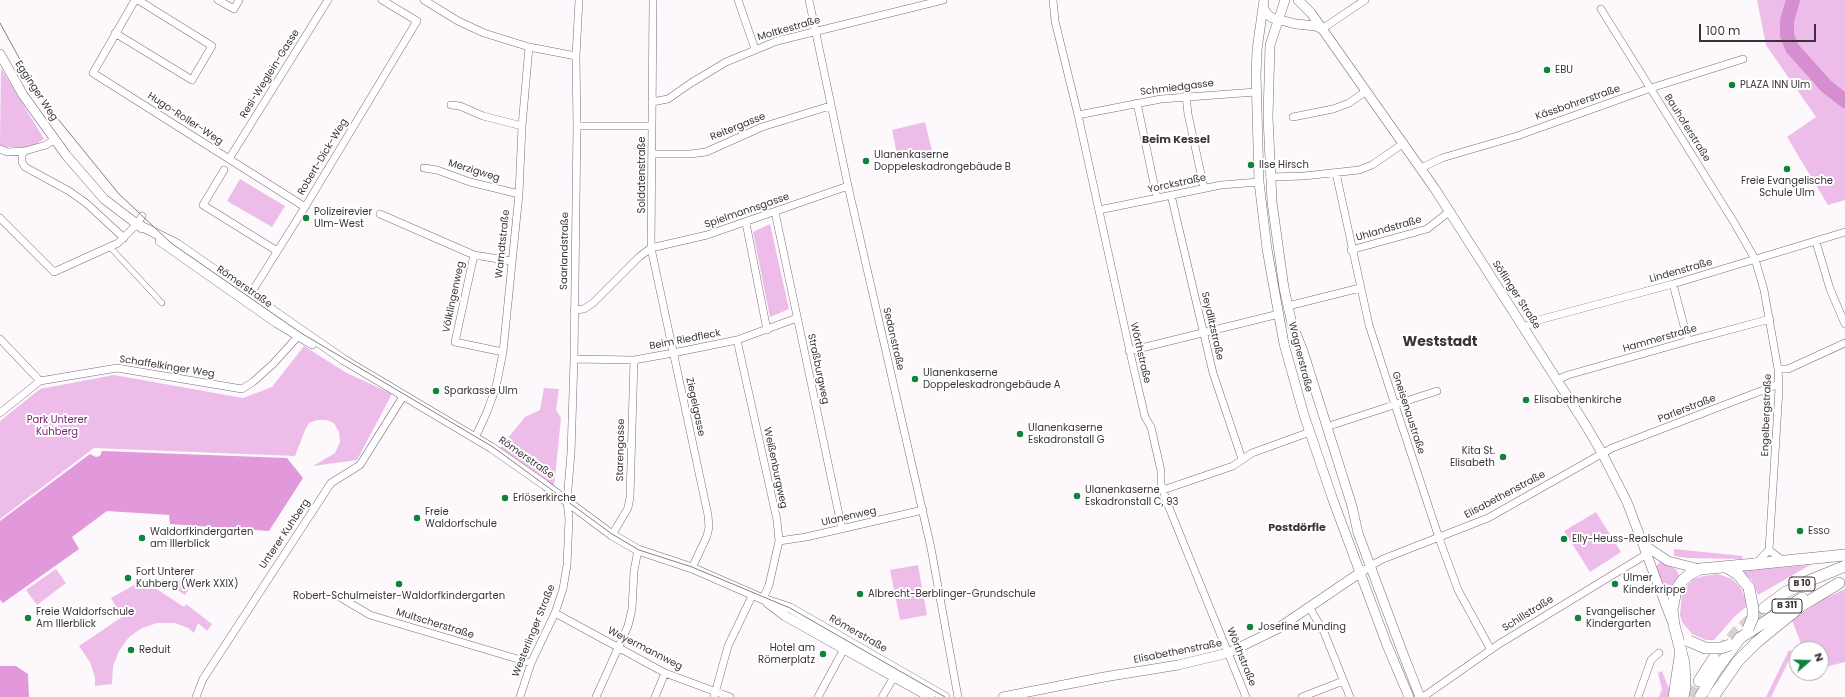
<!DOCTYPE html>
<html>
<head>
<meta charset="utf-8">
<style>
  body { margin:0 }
  #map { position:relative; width:1845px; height:697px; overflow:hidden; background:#fdf8fc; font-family:Poppins,sans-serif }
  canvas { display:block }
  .north { position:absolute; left:1789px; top:641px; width:40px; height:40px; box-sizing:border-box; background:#fff; border:1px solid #b1adb0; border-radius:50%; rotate:70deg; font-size:11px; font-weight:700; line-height:16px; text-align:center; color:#3b333a }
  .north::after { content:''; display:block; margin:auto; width:14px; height:18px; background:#0f833b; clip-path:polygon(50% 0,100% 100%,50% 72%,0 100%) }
  .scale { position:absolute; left:1699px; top:24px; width:117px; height:18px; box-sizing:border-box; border:2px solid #3b333a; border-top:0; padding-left:5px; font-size:12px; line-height:14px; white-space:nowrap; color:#3b333a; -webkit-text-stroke:3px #fff; paint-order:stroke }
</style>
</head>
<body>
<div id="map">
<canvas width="1845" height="697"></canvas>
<div class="north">N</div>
<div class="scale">100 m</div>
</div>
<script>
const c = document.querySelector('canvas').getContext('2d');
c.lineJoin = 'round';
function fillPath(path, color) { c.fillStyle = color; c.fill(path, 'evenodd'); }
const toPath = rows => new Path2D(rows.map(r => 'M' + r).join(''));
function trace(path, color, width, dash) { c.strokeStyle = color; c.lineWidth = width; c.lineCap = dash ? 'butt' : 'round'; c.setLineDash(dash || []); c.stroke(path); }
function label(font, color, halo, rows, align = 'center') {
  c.font = font + ' Poppins,sans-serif'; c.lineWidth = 4; c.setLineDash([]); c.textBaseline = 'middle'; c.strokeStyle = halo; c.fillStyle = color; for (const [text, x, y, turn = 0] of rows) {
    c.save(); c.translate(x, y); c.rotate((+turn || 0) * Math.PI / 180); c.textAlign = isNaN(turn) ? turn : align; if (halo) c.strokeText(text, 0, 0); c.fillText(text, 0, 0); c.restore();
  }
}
const green = toPath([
  [1757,0,1845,0,1845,200,1828,205,1787,137,1816,117,1766,45],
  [1,68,44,139,36,144,25,147,6,147,0,145],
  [925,122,932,151,898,159,892,130],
  [240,179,285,206,272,227,227,201],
  [770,224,789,309,770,317,753,232],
  [304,346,345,372,392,394,357,460,313,466,335,453,340,442,339,432,334,423,326,420,317,420,309,423,305,430,295,456,94,448,0,519,0,421,40,389,114,375,243,398,272,387],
  [544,388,559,389,556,410,561,418,554,487,499,449,525,417,540,410],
  [1596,512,1621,552,1590,572,1564,531],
  [1674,549,1743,556,1742,559,1688,558,1674,556],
  [1660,562,1676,569,1679,576,1673,583,1669,596,1667,596,1655,567],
  [918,565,927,615,900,620,890,570],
  [1810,565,1758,595,1752,580,1741,571],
  [56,569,66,583,37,605,26,590],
  [1718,574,1732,579,1740,587,1745,597,1746,607,1735,616,1714,640,1706,640,1692,634,1682,622,1680,615,1682,594,1687,586,1694,579,1704,576],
  [182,577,192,584,185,595,174,588],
  [143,580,184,607,186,604,212,624,207,631,198,623,194,633,188,628,175,623,157,623,142,628,129,637,119,651,113,666,112,684,95,686,95,677,90,662,79,646,122,617,111,598],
  [1845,589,1845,662,1821,668,1821,649,1803,649,1792,620,1824,599],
  [1789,650,1793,652,1771,697,1766,697],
  [1662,671,1670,691,1668,697,1659,697,1662,689,1658,673]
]);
const forest = toPath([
  [102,451,287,458,303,478,269,531,170,524,169,515,107,511,72,537,79,549,3,603,0,600,0,521,90,454,96,457,100,456],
  [0,666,16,666,28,674,29,697,0,697]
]);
const river = toPath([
  [1793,0,1787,21,1787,35,1792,48,1826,86,1845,101]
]);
const trunkTunnel = toPath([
  [1720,651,1736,632,1764,608],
  [1691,697,1699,681]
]);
const pedestrian = toPath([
  [110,247,162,303]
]);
const minor = toPath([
  [135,0,93,73,305,207],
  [218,0,234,9,239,0],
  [424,0,458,21,484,33,529,47,576,56],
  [738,0,755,49],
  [809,0,848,186,931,548,958,697],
  [1053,0,1055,21,1078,115,1132,361,1145,417,1151,427,1161,471,1161,484,1168,505,1246,697],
  [1601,9,1735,224,1755,259,1764,290,1778,369,1779,389,1769,550,1755,564],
  [1322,29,1365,0],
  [115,33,192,80,212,46,138,0],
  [1186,96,1188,114,1204,188],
  [652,102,668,99,691,83,726,62,777,41,943,0],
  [1137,103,1157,198],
  [451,105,460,106,483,116,522,126],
  [1078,115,1161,99,1256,92],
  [1293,117,1333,109,1349,103,1365,92],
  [577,126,652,126],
  [0,149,7,152,25,151,46,145,55,139],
  [25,151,22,155,22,162,25,167,69,191,86,203,124,238],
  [652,154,690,154,706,152,762,127,830,106],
  [229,159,328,0],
  [424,168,437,170,470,182,519,194],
  [1421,168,1442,158,1517,136,1651,88,1743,59],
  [224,170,203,205,277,251],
  [1336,173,1369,325,1395,405,1439,538,1458,590,1491,650],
  [1270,177,1304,176,1359,170,1372,165,1404,143],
  [1171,195,1213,373,1242,459],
  [1099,210,1221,185,1259,182],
  [775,212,842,529],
  [380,214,474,255,511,261],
  [0,218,54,272,118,243,137,224,142,216],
  [746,223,767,330],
  [1816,242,1830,289,1845,324],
  [1351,250,1427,229,1450,211],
  [474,255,455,342,503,352],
  [1673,284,1688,341],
  [248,298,305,207,417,21,382,0],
  [1288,306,1360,288],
  [574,310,584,309,593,303,639,257,651,248,653,0],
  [1524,328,1535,321,1673,284,1845,232],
  [0,339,40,381],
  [737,340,777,520,779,541,769,585,763,599],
  [1129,351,1279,314],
  [574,359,634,360,673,353,737,340,797,318],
  [1778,369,1788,369,1845,343],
  [1557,380,1568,375,1688,341,1770,319],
  [0,413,40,381,117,368,242,389,253,382,273,364,301,333],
  [1326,427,1437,391],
  [475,438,487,412,496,387,503,352,519,194,522,126,529,47],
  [1163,490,1233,466,1252,453,1310,432],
  [612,535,628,508,630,497,634,360],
  [779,541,806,537,923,510],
  [1769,550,1783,561],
  [1370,566,1383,559,1488,518,1612,448,1779,384],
  [692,568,707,536,709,527,708,515,651,248,707,235,848,186],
  [338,596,370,615,531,663],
  [1309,607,1324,632,1350,697],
  [555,613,665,673,730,697],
  [196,697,203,679,331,483,360,465,404,395],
  [520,697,531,663,555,613,563,589,567,565,569,519,567,501,571,453,574,359,577,126,576,56,579,0],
  [596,697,628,626,632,609,634,571,638,550],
  [655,697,665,673],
  [714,697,728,646,753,594],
  [818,697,844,649],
  [882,697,894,677],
  [1302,697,1343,681],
  [1423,697,1499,644,1647,554],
  [1638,697,1651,660,1659,653]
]);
const tertiary = toPath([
  [1264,0,1257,50,1256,75,1259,182,1267,249,1284,344,1304,415,1333,500,1387,645,1409,697],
  [1285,0,1270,45,1268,117,1272,202,1284,288,1292,324,1303,351,1352,506,1358,533,1402,651,1420,697],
  [1298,0,1311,13,1435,189,1585,424,1602,453,1627,502,1671,619],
  [1263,6,1266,13,1272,18,1296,24,1316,26,1322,29],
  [0,54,23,95,66,155,104,199,142,228],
  [137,224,177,244,344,360,492,448,545,485,612,535,638,550,692,568,763,599,790,608,945,697],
  [160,241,277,323,312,344],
  [1644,545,1668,561,1700,569],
  [768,603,785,616,930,697],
  [1003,697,1104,677,1178,665,1228,653,1277,629,1364,570]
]);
const primary = toPath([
  [1726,567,1738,574,1749,588],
  [1683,697,1685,687,1684,663,1674,625,1672,610,1676,590,1682,581,1690,574,1700,569,1755,564],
  [1700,697,1717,669,1740,638]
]);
const trunk = toPath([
  [1755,564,1845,555],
  [1764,608,1786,592,1806,582,1845,566],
  [1740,638,1802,598],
  [1699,681,1714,658],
  [1674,697,1681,650],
  [1713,697,1738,661,1757,642,1801,606,1839,583]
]);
const tram = toPath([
  [0,23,35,87,49,108,119,194,171,243,301,333,493,447,612,534,639,550,692,567,790,608,945,697]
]);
const primaryBridge = toPath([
  [1748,629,1753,617,1753,609,1749,588],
  [1689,641,1705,648,1721,648,1730,645]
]);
const markers = [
  [1547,70,4,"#0f833b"],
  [1732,85,4,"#0f833b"],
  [866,161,4,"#0f833b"],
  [1251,165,4,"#0f833b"],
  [1787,169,4,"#0f833b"],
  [306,218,4,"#0f833b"],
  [915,379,4,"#0f833b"],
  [436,391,4,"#0f833b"],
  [1526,400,4,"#0f833b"],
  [1020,434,4,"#0f833b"],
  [1503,457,4,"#0f833b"],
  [1077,496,4,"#0f833b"],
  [505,498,4,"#0f833b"],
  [417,518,4,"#0f833b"],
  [1800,531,4,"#0f833b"],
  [142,538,4,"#0f833b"],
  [1564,539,4,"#0f833b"],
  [128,578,4,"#0f833b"],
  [399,584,4,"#0f833b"],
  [1615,584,4,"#0f833b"],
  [860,594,4,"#0f833b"],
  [28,618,4,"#0f833b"],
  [1578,618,4,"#0f833b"],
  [1250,627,4,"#0f833b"],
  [131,650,4,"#0f833b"],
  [823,654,4,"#0f833b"]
];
const shields = [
  [1802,584,26],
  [1787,606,30]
];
const shieldNames = [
  ["B 10",1802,584],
  ["B 311",1787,606]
];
const streetNames = [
  ["Moltkestraße",789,29,-16],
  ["Resi-Weglein-Gasse",270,74,-58],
  ["Schmiedgasse",1177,88,-7],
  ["Egginger Weg",36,91,57],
  ["Kässbohrerstraße",1578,103,-19],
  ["Hugo-Roller-Weg",185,119,33],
  ["Reitergasse",738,127,-22],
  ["Bauhoferstraße",1687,128,58],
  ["Robert-Dick-Weg",323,157,-59],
  ["Merzigweg",474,171,17],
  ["Soldatenstraße",642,175,-90],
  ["Yorckstraße",1177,184,-12],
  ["Spielmannsgasse",747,211,-19],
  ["Uhlandstraße",1389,229,-16],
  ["Warndtstraße",503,244,-84],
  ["Saarlandstraße",565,251,-89],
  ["Lindenstraße",1681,271,-16],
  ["Römerstraße",244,287,35],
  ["Söflinger Straße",1516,295,57],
  ["Völklingenweg",454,297,-78],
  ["Seydlitzstraße",1212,326,77],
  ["Sedanstraße",893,339,77],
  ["Hammerstraße",1660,339,-16],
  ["Beim Riedfleck",685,340,-11],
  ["Wörthstraße",1140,353,77],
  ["Wagnerstraße",1300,357,76],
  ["Schaffelkinger Weg",167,367,9],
  ["Straßburgweg",818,369,78],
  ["Ziegelgasse",695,407,78],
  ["Parlerstraße",1687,409,-21],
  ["Gneisenaustraße",1408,413,72],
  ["Engelbergstraße",1767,415,-88],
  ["Starengasse",621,450,-89],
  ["Römerstraße",526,458,35],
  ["Weißenburgweg",775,468,78],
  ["Elisabethenstraße",1505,495,-28],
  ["Ulanenweg",849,517,-13],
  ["Unterer Kuhberg",285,534,-56],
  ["Schillstraße",1528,614,-32],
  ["Multscherstraße",435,624,17],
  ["Westerlinger Straße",534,631,-68],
  ["Römerstraße",858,634,30],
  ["Weyermannweg",645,649,27],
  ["Elisabethenstraße",1178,652,-11],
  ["Wörthstraße",1241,657,68]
];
const poiNames = [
  ["EBU",1555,70],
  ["PLAZA INN Ulm",1740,85],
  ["Ulanenkaserne",874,155],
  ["Doppeleskadrongebäude B",874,167],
  ["Ilse Hirsch",1259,165],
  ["Freie Evangelische",1787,181,"center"],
  ["Schule Ulm",1787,193,"center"],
  ["Polizeirevier",314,212],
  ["Ulm-West",314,224],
  ["Ulanenkaserne",923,373],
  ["Doppeleskadrongebäude A",923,385],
  ["Sparkasse Ulm",444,391],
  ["Elisabethenkirche",1534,400],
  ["Ulanenkaserne",1028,428],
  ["Eskadronstall G",1028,440],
  ["Kita St.",1495,451,"right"],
  ["Elisabeth",1495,463,"right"],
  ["Ulanenkaserne",1085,490],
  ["Eskadronstall C, 93",1085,502],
  ["Erlöserkirche",513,498],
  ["Freie",425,512],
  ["Waldorfschule",425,524],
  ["Esso",1808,531],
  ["Waldorfkindergarten",150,532],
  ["am Illerblick",150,544],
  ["Elly-Heuss-Realschule",1572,539],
  ["Fort Unterer",136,572],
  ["Kuhberg (Werk XXIX)",136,584],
  ["Ulmer",1623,578],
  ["Kinderkrippe",1623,590],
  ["Albrecht-Berblinger-Grundschule",868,594],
  ["Robert-Schulmeister-Waldorfkindergarten",399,596,"center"],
  ["Freie Waldorfschule",36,612],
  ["Am Illerblick",36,624],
  ["Evangelischer",1586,612],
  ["Kindergarten",1586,624],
  ["Josefine Munding",1258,627],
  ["Hotel am",815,648,"right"],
  ["Römerplatz",815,660,"right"],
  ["Reduit",139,650]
];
const parkNames = [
  ["Park Unterer",57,420],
  ["Kuhberg",57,432]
];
const neighbourhoodNames = [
  ["Beim Kessel",1176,140],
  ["Postdörfle",1297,528]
];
const districtNames = [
  ["Weststadt",1440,342]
];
fillPath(green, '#edbce8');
fillPath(forest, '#e199db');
trace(river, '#d58ecf', 14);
trace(trunkTunnel, '#d6d1d5', 11, [11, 5.5]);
trace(pedestrian, '#7e6b7c', 6);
trace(minor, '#7e6b7c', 8);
trace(tertiary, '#7e6b7c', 10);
trace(primary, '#7e6b7c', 12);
trace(trunk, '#7e6b7c', 12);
trace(pedestrian, '#fff', 5);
trace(minor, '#fff', 7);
trace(tertiary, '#fff', 9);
trace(primary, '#fff', 11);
trace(trunk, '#fff', 11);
trace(tram, '#878086', 1);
trace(primaryBridge, '#7e6b7c', 12, []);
trace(primaryBridge, '#fff', 11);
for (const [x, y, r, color] of markers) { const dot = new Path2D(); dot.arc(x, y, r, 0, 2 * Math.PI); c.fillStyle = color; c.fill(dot); trace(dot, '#fff', 1.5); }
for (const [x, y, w] of shields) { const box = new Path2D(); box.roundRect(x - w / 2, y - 7, w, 14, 3); c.fillStyle = '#fff'; c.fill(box); trace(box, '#3b333a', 1); }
label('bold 9px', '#3b333a', null, shieldNames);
label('10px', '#3b333a', '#fff', streetNames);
label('10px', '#3b333a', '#fff', poiNames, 'left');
label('10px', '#762473', '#fff', parkNames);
label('bold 11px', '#3b333a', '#fff', neighbourhoodNames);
label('bold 14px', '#3b333a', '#fff', districtNames);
</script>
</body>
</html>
